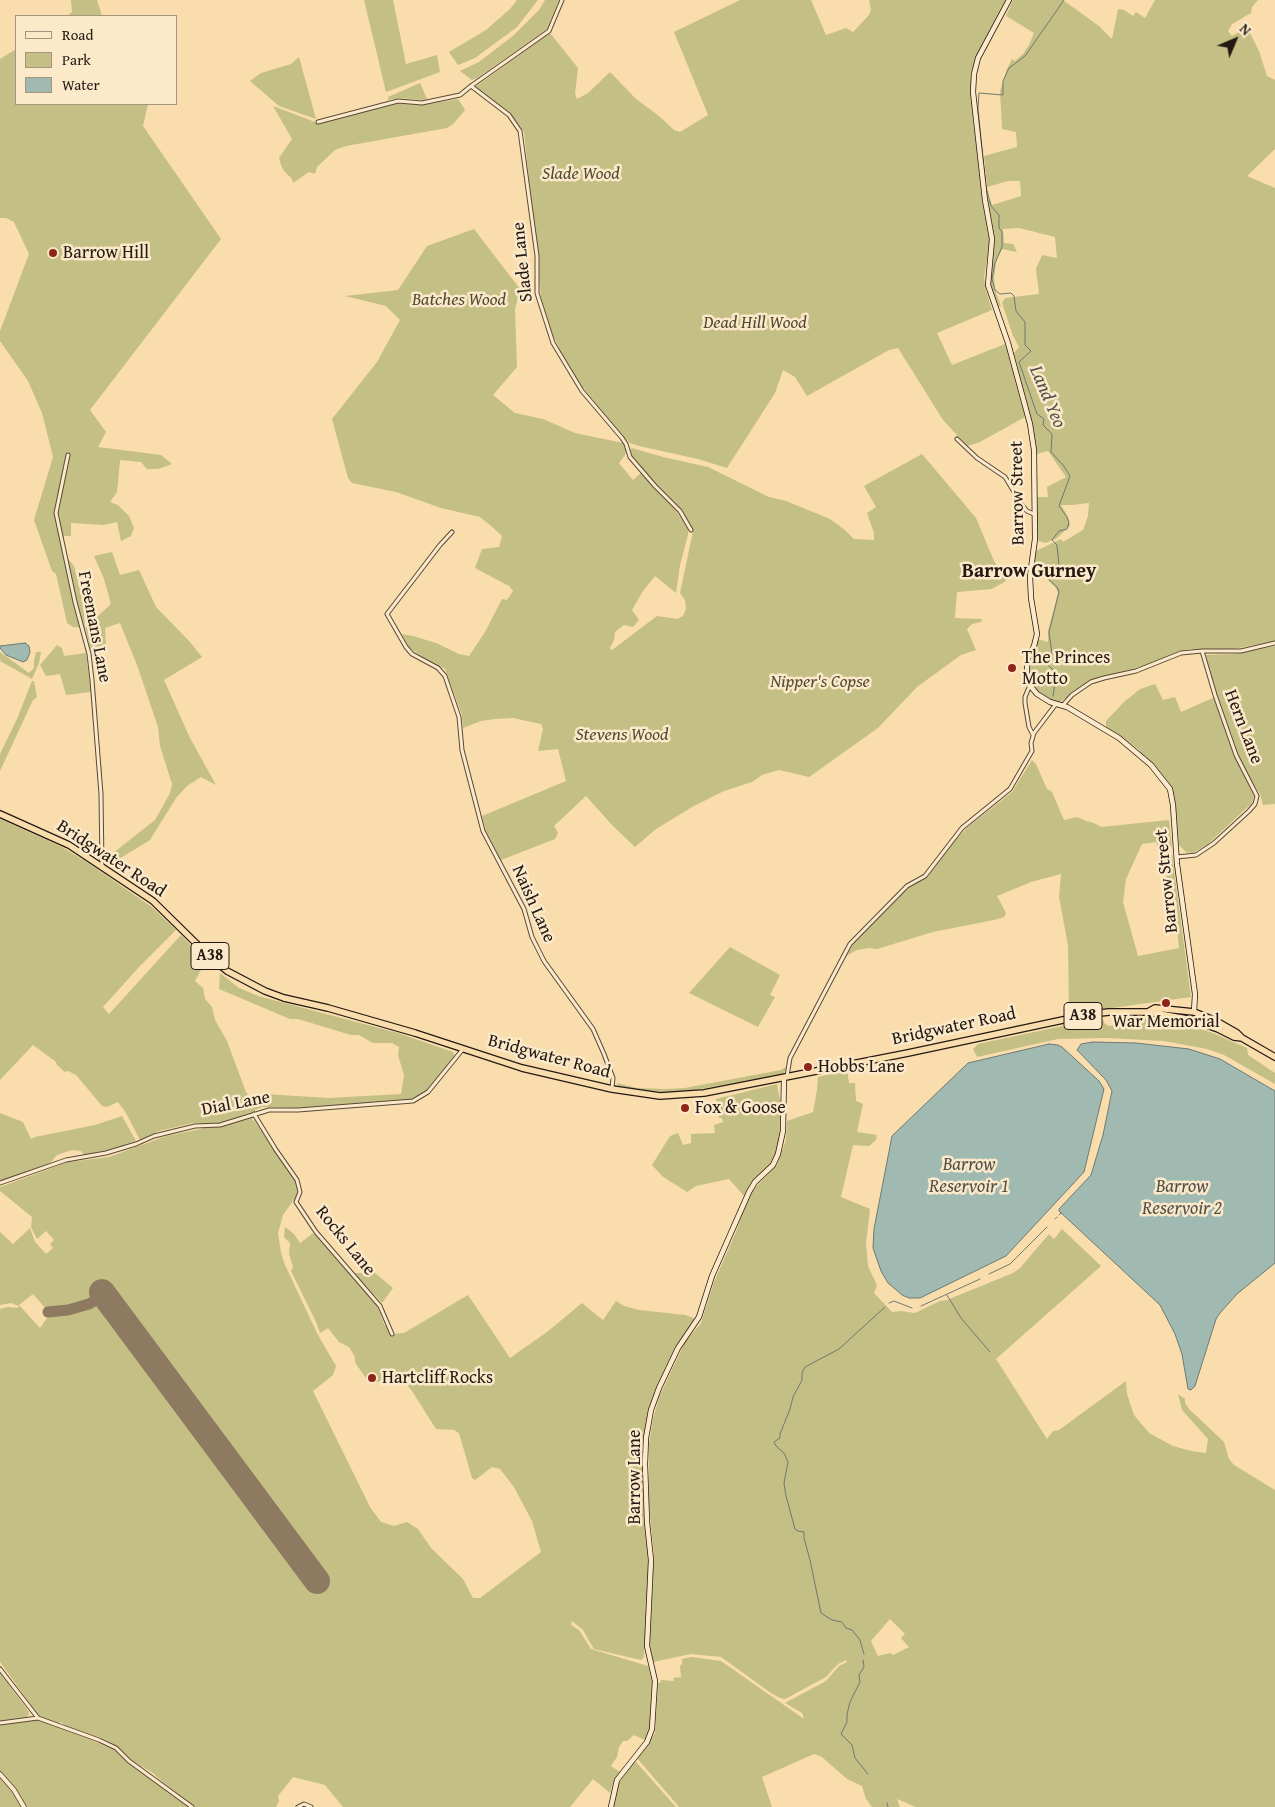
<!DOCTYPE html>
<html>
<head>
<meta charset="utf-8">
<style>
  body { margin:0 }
  #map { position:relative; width:1275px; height:1807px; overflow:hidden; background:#f9ddad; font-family:"Gentium Book Plus",serif }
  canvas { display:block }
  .legend { position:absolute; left:15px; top:15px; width:162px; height:90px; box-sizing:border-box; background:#fbe9ca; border:1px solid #a59580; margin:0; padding:6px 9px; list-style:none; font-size:15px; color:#231812 }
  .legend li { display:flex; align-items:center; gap:10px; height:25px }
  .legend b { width:25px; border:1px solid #a59580 }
  .north { position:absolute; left:1210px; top:15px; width:50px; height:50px; -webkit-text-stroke:4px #fbe9ca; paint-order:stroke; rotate:45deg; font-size:14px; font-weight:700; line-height:20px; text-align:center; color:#231812 }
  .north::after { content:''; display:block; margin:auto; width:18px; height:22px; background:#231812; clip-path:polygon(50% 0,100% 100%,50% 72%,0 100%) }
</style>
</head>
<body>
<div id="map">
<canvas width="1275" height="1807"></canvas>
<ul class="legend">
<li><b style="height:6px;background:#fbe9ca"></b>Road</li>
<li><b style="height:14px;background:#c4bf85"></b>Park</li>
<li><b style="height:14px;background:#a0bab2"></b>Water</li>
</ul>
<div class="north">N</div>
</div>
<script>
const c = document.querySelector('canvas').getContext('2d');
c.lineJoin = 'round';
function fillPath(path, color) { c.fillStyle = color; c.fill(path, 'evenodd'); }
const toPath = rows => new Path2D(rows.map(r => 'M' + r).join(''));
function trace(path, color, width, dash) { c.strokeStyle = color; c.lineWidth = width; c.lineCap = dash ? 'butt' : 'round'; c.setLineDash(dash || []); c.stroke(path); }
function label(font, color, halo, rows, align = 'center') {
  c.font = font + ' "Gentium Book Plus",serif'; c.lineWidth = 5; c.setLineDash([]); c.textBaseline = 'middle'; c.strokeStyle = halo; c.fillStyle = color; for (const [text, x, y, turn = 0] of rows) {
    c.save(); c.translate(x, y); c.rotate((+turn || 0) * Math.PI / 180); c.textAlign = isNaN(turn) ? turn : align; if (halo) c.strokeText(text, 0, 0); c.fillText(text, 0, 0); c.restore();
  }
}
const green = toPath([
  [71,0,97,0,102,16,67,16,72,12],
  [364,0,393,0,406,64,437,55,440,72,386,92],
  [517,0,538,0,517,27,475,58,458,65,449,52,486,30,510,9],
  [545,0,559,0,547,29,477,78,472,80,460,71,479,62,514,35,539,10],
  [740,0,811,0,826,35,846,28,853,32,869,15,871,10,869,1,870,0,1006,0,977,56,971,73,974,124,982,193,989,224,990,239,984,278,986,290,992,310,937,333,952,365,1005,344,1025,417,980,442,967,446,943,420,898,348,889,350,807,396,795,377,783,370,775,393,727,468,698,459,639,446,630,443,615,427,580,384,565,361,552,333,541,297,524,132,511,114,475,87,550,33,578,68,575,94,577,99,588,93,610,72,636,99,659,116,674,130,680,132,708,115,674,32],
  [1013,0,1063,0,1099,26,1112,39,1118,9,1124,10,1133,16,1136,12,1145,18,1155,0,1258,0,1252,7,1251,13,1232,24,1228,31,1232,36,1243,30,1250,33,1259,51,1267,76,1275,80,1275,149,1247,176,1275,188,1275,641,1233,649,1190,649,1179,651,1147,665,1090,681,1060,702,1052,701,1037,692,1034,687,1029,673,1029,661,1036,647,1037,639,1048,642,1048,631,1058,593,1056,588,1045,577,1045,573,1040,573,1040,571,1037,571,1038,565,1032,566,1035,552,1038,550,1061,539,1063,542,1083,530,1088,516,1089,503,1072,505,1061,505,1068,517,1070,526,1056,539,1045,543,1039,541,1036,534,1037,497,1048,497,1047,487,1066,477,1048,451,1037,454,1029,410,1014,353,1019,347,1013,336,1002,303,1005,298,1039,294,1036,269,1042,255,1057,258,1055,237,1019,228,1003,229,1004,243,1013,244,1017,252,1002,249,996,262,994,278,995,290,1001,306,999,307,990,283,991,263,995,242,987,199,990,199,992,205,1021,196,1020,181,1008,181,987,187,984,156,1017,147,1016,132,1002,129,1000,91,1007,69,1012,59,1015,61,1023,54,1029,45,1034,33,1006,16],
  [16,49,16,104,148,104,143,126,221,239,90,410,106,432,98,447,161,455,172,464,158,469,147,469,141,462,120,460,117,492,110,502,118,505,129,516,134,528,131,536,121,541,117,522,104,525,71,523,71,536,64,536,62,552,74,566,83,602,85,628,111,604,104,579,94,556,112,552,120,575,139,570,156,607,190,642,202,657,164,680,190,738,216,785,201,777,187,786,176,798,150,840,109,865,107,865,108,857,155,820,170,793,172,784,160,746,158,727,137,665,120,623,105,628,106,648,92,656,85,628,73,627,67,623,56,574,52,571,34,520,53,457,42,413,28,381,0,341,0,331,29,254,14,222,6,218,0,218,0,59],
  [299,57,316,119,279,106,250,81,261,73,291,64],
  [420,83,427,99,422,100,399,98,388,100,388,97],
  [458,99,465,110,453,124,447,128,346,146,335,150,317,167,315,174,309,172,293,183,292,179,284,171,281,165,279,158,292,139,273,106,315,122,329,121,398,103,421,105],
  [474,229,520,289,515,309,517,367,493,395,515,413,543,419,575,433,623,443,626,451,625,455,619,463,633,480,642,472,653,486,672,504,688,529,688,535,680,565,676,593,655,576,643,591,632,610,639,620,633,627,624,625,615,632,614,640,610,648,612,650,657,616,677,619,683,616,686,609,685,600,680,593,693,531,689,523,674,502,657,486,631,456,630,450,632,448,663,457,708,467,769,497,786,501,830,519,845,530,854,539,874,540,874,533,867,513,876,507,864,486,922,454,976,518,994,561,1006,581,992,589,957,592,955,618,982,619,981,622,972,624,967,629,976,650,961,655,917,687,878,728,809,777,779,770,762,775,752,782,724,791,692,807,656,829,635,847,612,825,586,796,554,826,558,833,555,839,501,860,486,831,482,816,566,781,558,749,538,751,543,729,541,724,513,718,495,719,481,721,463,728,462,715,445,669,422,657,409,647,402,634,413,636,436,643,459,654,469,656,485,632,502,599,507,600,513,591,509,586,475,568,482,549,499,547,502,536,490,525,480,517,441,508,396,492,352,483,348,478,332,419,377,362,400,320,386,306,345,296,398,290,427,246],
  [57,645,62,648,64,656,86,653,91,692,66,695,60,674,46,676,40,665],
  [1275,646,1275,804,1263,805,1260,794,1247,774,1232,740,1232,734,1228,728,1208,668,1206,655,1235,654],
  [0,652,29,673,34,668,34,660,36,652,41,652,39,663,32,679,0,661],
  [32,681,34,681,37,697,33,700,0,771,0,754,17,719],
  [1155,684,1163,700,1175,697,1181,712,1215,697,1234,755,1254,795,1253,801,1251,804,1209,843,1193,853,1186,852,1179,845,1175,800,1172,789,1165,779,1138,749,1121,736,1106,728,1106,721,1124,702,1140,689],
  [1032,760,1036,764,1047,789,1052,792,1064,820,1077,817,1086,821,1094,823,1101,827,1169,820,1172,847,1159,850,1156,842,1142,844,1126,879,1123,902,1138,956,1179,948,1172,879,1167,879,1164,857,1172,855,1191,997,1069,1014,1068,945,1059,897,1061,874,1031,882,997,896,1006,913,1004,917,994,920,933,932,877,949,869,948,857,950,846,956,854,943,904,891,929,875,955,840,968,827,1012,792],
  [0,819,62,847,88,863,152,907,176,930,140,966,103,1007,109,1014,181,935,206,961,195,981,203,988,205,999,212,1007,215,1020,227,1041,246,1092,252,1100,264,1094,329,1098,401,1094,404,1075,398,1055,399,1047,392,1043,373,1043,359,1035,351,1035,298,1019,290,1019,219,989,220,973,239,988,258,996,398,1033,453,1052,455,1056,430,1087,425,1092,410,1100,297,1108,262,1107,255,1110,252,1121,254,1120,295,1180,297,1187,297,1195,283,1215,278,1233,281,1253,285,1265,318,1335,336,1366,333,1375,313,1391,370,1507,381,1522,394,1526,407,1522,418,1529,431,1548,463,1579,473,1598,480,1598,541,1552,532,1521,514,1487,500,1469,492,1467,475,1480,472,1478,459,1433,454,1430,436,1429,412,1391,398,1374,375,1383,369,1383,355,1362,355,1357,349,1347,339,1342,328,1328,320,1333,316,1322,291,1271,293,1267,289,1254,290,1243,284,1237,285,1227,294,1234,300,1243,312,1234,315,1234,377,1305,384,1324,391,1334,404,1333,468,1295,510,1358,547,1332,582,1303,603,1320,616,1301,624,1306,639,1310,685,1315,696,1319,675,1347,657,1386,649,1411,643,1454,644,1522,649,1558,644,1657,641,1660,594,1649,583,1630,572,1621,571,1625,579,1630,591,1649,648,1666,652,1682,650,1728,646,1738,645,1740,634,1735,627,1741,623,1741,619,1747,617,1757,611,1766,620,1772,613,1782,610,1793,593,1779,570,1807,343,1807,325,1785,293,1777,278,1796,279,1801,276,1807,194,1807,159,1779,153,1773,132,1761,115,1745,102,1738,66,1726,61,1722,55,1724,39,1716,0,1662,0,1309,8,1307,18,1308,19,1306,11,1303,0,1305,0,1232,13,1244,30,1228,35,1242,46,1254,53,1248,50,1244,54,1240,46,1231,37,1239,31,1227,32,1217,0,1191,0,1187,68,1162,109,1157,166,1136,201,1129,207,1124,193,1123,159,1131,140,1140,126,1113,118,1102,107,1107,102,1106,76,1075,68,1071,65,1072,57,1065,56,1062,33,1045,0,1080],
  [103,1291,107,1293,318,1577,319,1580,317,1583,313,1582,109,1307,103,1303,99,1302,85,1307,52,1315,47,1318,40,1328,19,1305,33,1294,46,1309,67,1308,89,1302],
  [730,947,780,975,770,995,775,997,758,1027,689,993],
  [1131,1018,1156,1019,1188,1025,1213,1033,1247,1048,1248,1055,1275,1073,1275,1084,1224,1055,1207,1049,1164,1041,1107,1038,1058,1039,977,1057,973,1049,978,1044,1067,1025,1103,1020,1105,1024,1110,1026,1115,1025,1119,1019],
  [786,1067,785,1071,783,1074,689,1091,664,1092,638,1090,618,1086,617,1083,637,1088,666,1089,685,1088,781,1070],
  [847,1070,849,1083,855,1083,856,1101,863,1104,857,1132,877,1135,876,1140,869,1146,853,1145,841,1197,870,1209,866,1243,868,1266,877,1285,874,1293,892,1312,901,1311,915,1313,940,1301,947,1300,1013,1273,1020,1268,1049,1234,1054,1239,1062,1229,1101,1266,996,1359,1047,1439,1053,1431,1059,1430,1126,1381,1127,1394,1134,1415,1149,1433,1173,1446,1191,1451,1206,1453,1208,1439,1182,1410,1178,1394,1185,1399,1185,1403,1189,1409,1224,1442,1229,1459,1234,1465,1275,1490,1275,1807,916,1807,897,1799,900,1807,872,1807,866,1799,862,1786,847,1779,822,1757,814,1754,762,1777,772,1807,679,1807,637,1758,655,1733,658,1683,660,1683,661,1680,674,1681,673,1678,681,1677,680,1666,682,1664,682,1659,691,1657,721,1661,804,1719,802,1713,785,1703,826,1681,839,1666,847,1662,846,1660,838,1664,826,1677,785,1699,780,1698,771,1693,721,1657,691,1654,653,1662,650,1645,654,1555,649,1506,649,1444,653,1419,659,1397,685,1342,701,1323,714,1282,736,1232,746,1203,753,1190,777,1165,786,1140,787,1121,813,1112,817,1090,818,1077],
  [890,1619,905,1634,901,1638,909,1647,893,1655,890,1653,878,1656,871,1641],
  [777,1084,781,1106,779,1144,771,1164,751,1184,744,1196,729,1179,696,1186,687,1192,662,1176,652,1165,670,1136,678,1133,683,1145,691,1143,691,1134,715,1133,714,1125,723,1122,722,1118,719,1118,716,1099],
  [0,1113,23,1122,31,1139,35,1137,95,1125,122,1116,136,1141,100,1153,84,1155,81,1151,72,1150,57,1155,50,1163,0,1181],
  [354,1273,375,1273,393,1288,382,1303],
  [0,1673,29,1712,28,1717,0,1721],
  [38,1720,114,1749,127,1762,188,1807,0,1807,0,1725],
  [634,1762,636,1762,676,1807,613,1807,619,1783]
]);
const water = toPath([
  [25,643,29,646,30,652,27,660,23,662,6,655,0,648,0,646,25,643],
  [1093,1042,1136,1043,1189,1049,1220,1059,1275,1091,1275,1263,1237,1294,1220,1313,1216,1319,1195,1386,1191,1390,1188,1389,1182,1354,1175,1334,1160,1305,1059,1211,1059,1209,1091,1175,1103,1135,1112,1091,1106,1080,1077,1050,1081,1044,1093,1042],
  [1049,1044,1058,1045,1062,1047,1099,1081,1104,1089,1084,1172,1006,1256,920,1298,909,1298,902,1295,888,1283,881,1271,873,1248,874,1229,892,1136,968,1063,1049,1044]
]);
const stream = toPath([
  [1053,696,1056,676,1055,672,1048,665,1052,654,1049,632,1059,592,1057,587,1046,577,1052,569,1059,565,1057,545,1052,540,1059,531,1067,529,1069,523,1067,517,1059,506,1070,476,1063,465,1051,452,1052,434,1043,425,1044,419,1037,414,1019,362,1031,351,1025,345,1025,322,1016,311,1014,296,1011,293,1000,294,995,290,992,279,995,263,1002,247,1002,232,999,228,999,215,991,206,986,187,978,109,979,93,1003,95,1003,81,1009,68,1025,56,1064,0],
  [1059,1215,1061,1213],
  [1055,1219,1057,1217],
  [989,1274,1010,1264,1047,1227],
  [947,1295,961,1318,990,1352],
  [889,1303,894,1301,912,1308],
  [921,1306,980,1279],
  [864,1654,860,1640,852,1630,846,1628,842,1622,832,1620,821,1613,810,1560,804,1538,804,1532,798,1531,795,1529,786,1496,784,1483,788,1462,784,1453,776,1446,774,1442,780,1438,780,1434,790,1409,793,1397,802,1380,802,1373,805,1367,839,1349,885,1307],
  [863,1660,864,1667,859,1675,860,1682,850,1702,847,1714,847,1722,841,1734,852,1745,855,1758,868,1774],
  [887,1803,888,1807]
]);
const taxiway = toPath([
  [48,1312,68,1310,89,1304,99,1298,108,1301]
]);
const runway = toPath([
  [102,1292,317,1581]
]);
const minor = toPath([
  [471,86,509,115,520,131,537,256,537,293,553,343,582,391,622,438,626,444,630,457,655,486,680,511,691,530],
  [318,122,398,101,422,103,460,95,471,86,549,31,562,0],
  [957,439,977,458,1005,477,1022,505,1027,511,1034,514],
  [68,455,56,513,75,602,89,654,92,680,101,794,102,866],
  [452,532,440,545,387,614,406,647,412,654,438,668,445,676,459,717,462,750,483,831,524,909,532,937,544,961,593,1029,604,1054,613,1078,612,1088],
  [1030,685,1025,697,1025,703,1029,727,1033,735],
  [1063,705,1072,695,1091,682,1104,678,1136,671,1181,653,1202,651,1241,651,1275,643],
  [1177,857,1196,855,1214,843,1249,811,1255,804,1257,796,1236,755,1215,695,1202,651],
  [787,1076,790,1058,850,944,907,886,925,876,962,828,1010,789,1032,751,1031,743,1034,733,1056,704],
  [254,1114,276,1150,297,1180,300,1192,296,1202,316,1232,380,1306,392,1334],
  [0,1183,66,1160,106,1153,136,1144,154,1136,195,1126,220,1125,269,1110,298,1110,413,1101,428,1092,463,1049],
  [0,1669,38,1718],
  [0,1723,38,1718,99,1740,116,1748,129,1761,192,1807],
  [298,1807,304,1804,311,1807]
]);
const tertiary = toPath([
  [0,1774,14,1790,24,1807]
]);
const secondary = toPath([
  [1009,0,978,58,974,74,973,92,985,200,992,239,988,285,1008,343,1030,424,1034,450,1035,539,1030,576,1031,598,1037,634,1034,646,1027,660,1027,673,1032,688,1037,694,1050,702,1067,707,1119,738,1151,765,1170,789,1173,805,1177,864,1195,994,1194,1012],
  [611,1807,617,1780,647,1742,652,1729,655,1681,647,1646,651,1560,647,1522,645,1464,646,1438,651,1410,659,1388,678,1348,699,1317,712,1276,749,1192,755,1182,773,1165,778,1154,783,1131,784,1077]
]);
const trunk = toPath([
  [0,814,69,845,153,901,210,957,227,971,265,991,284,998,328,1008,415,1033,522,1068,612,1089,660,1096,704,1093,908,1053,1091,1014,1109,1012,1148,1012,1193,1020,1218,1029,1234,1037,1242,1038,1275,1057],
  [1148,1012,1155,1008,1194,1012,1216,1021,1237,1033,1242,1038]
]);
const markers = [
  [53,253,5,"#8f2418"],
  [1012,668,5,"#8f2418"],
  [1166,1003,5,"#8f2418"],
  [808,1067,5,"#8f2418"],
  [685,1108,5,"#8f2418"],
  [372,1378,5,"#8f2418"]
];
const shields = [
  [210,956,38],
  [1083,1016,38]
];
const shieldNames = [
  ["A38",210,956],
  ["A38",1083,1016]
];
const parkNames = [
  ["Slade Wood",581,174],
  ["Batches Wood",459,300],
  ["Dead Hill Wood",755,323],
  ["Nipper's Copse",820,682],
  ["Stevens Wood",622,735]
];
const poiNames = [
  ["Barrow Hill",63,253],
  ["The Princes",1022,658],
  ["Motto",1022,679],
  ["War Memorial",1166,1022,"center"],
  ["Hobbs Lane",818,1067],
  ["Fox & Goose",695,1108],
  ["Hartcliff Rocks",382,1378]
];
const streetNames = [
  ["Slade Lane",523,262,-96],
  ["Barrow Street",1018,493,-91],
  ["Freemans Lane",94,627,79],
  ["Hern Lane",1243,727,69],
  ["Bridgwater Road",111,859,33],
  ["Barrow Street",1167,881,-96],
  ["Naish Lane",533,904,66],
  ["Bridgwater Road",954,1027,-12],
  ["Bridgwater Road",549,1057,15],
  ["Dial Lane",236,1104,-11],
  ["Rocks Lane",345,1241,51],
  ["Barrow Lane",635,1477,-90]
];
const waterNames = [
  ["Land Yeo",1047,397,67],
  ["Barrow",969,1165],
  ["Reservoir 1",969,1187],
  ["Barrow",1182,1187],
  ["Reservoir 2",1182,1209]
];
const quarterNames = [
  ["Barrow Gurney",1029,572]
];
fillPath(green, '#c4bf85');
fillPath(water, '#a0bab2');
trace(water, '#6e7972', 1);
trace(stream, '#6e7972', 1);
trace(taxiway, '#8e7a60', 11);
trace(runway, '#8e7a60', 26);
trace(minor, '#584939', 5);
trace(tertiary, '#584939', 5.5);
trace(secondary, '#231812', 6);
trace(trunk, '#231812', 8);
trace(minor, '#fbe9ca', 3);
trace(tertiary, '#fbe9ca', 4);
trace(secondary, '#fbe9ca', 4.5);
trace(trunk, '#f9ddad', 5.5);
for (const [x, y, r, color] of markers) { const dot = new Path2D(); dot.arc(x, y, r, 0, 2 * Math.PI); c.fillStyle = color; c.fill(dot); trace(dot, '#fbe9ca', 2); }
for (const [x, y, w] of shields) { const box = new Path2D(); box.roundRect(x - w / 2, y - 13.5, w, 27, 4); c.fillStyle = '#fbe9ca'; c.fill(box); trace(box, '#231812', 1); }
label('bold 16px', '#231812', null, shieldNames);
label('italic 18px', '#534a34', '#fbe9ca', parkNames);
label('18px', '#231812', '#fbe9ca', poiNames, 'left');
label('18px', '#231812', '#fbe9ca', streetNames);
label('italic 19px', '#4f514a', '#fbe9ca', waterNames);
label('bold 20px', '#231812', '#fbe9ca', quarterNames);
</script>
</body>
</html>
